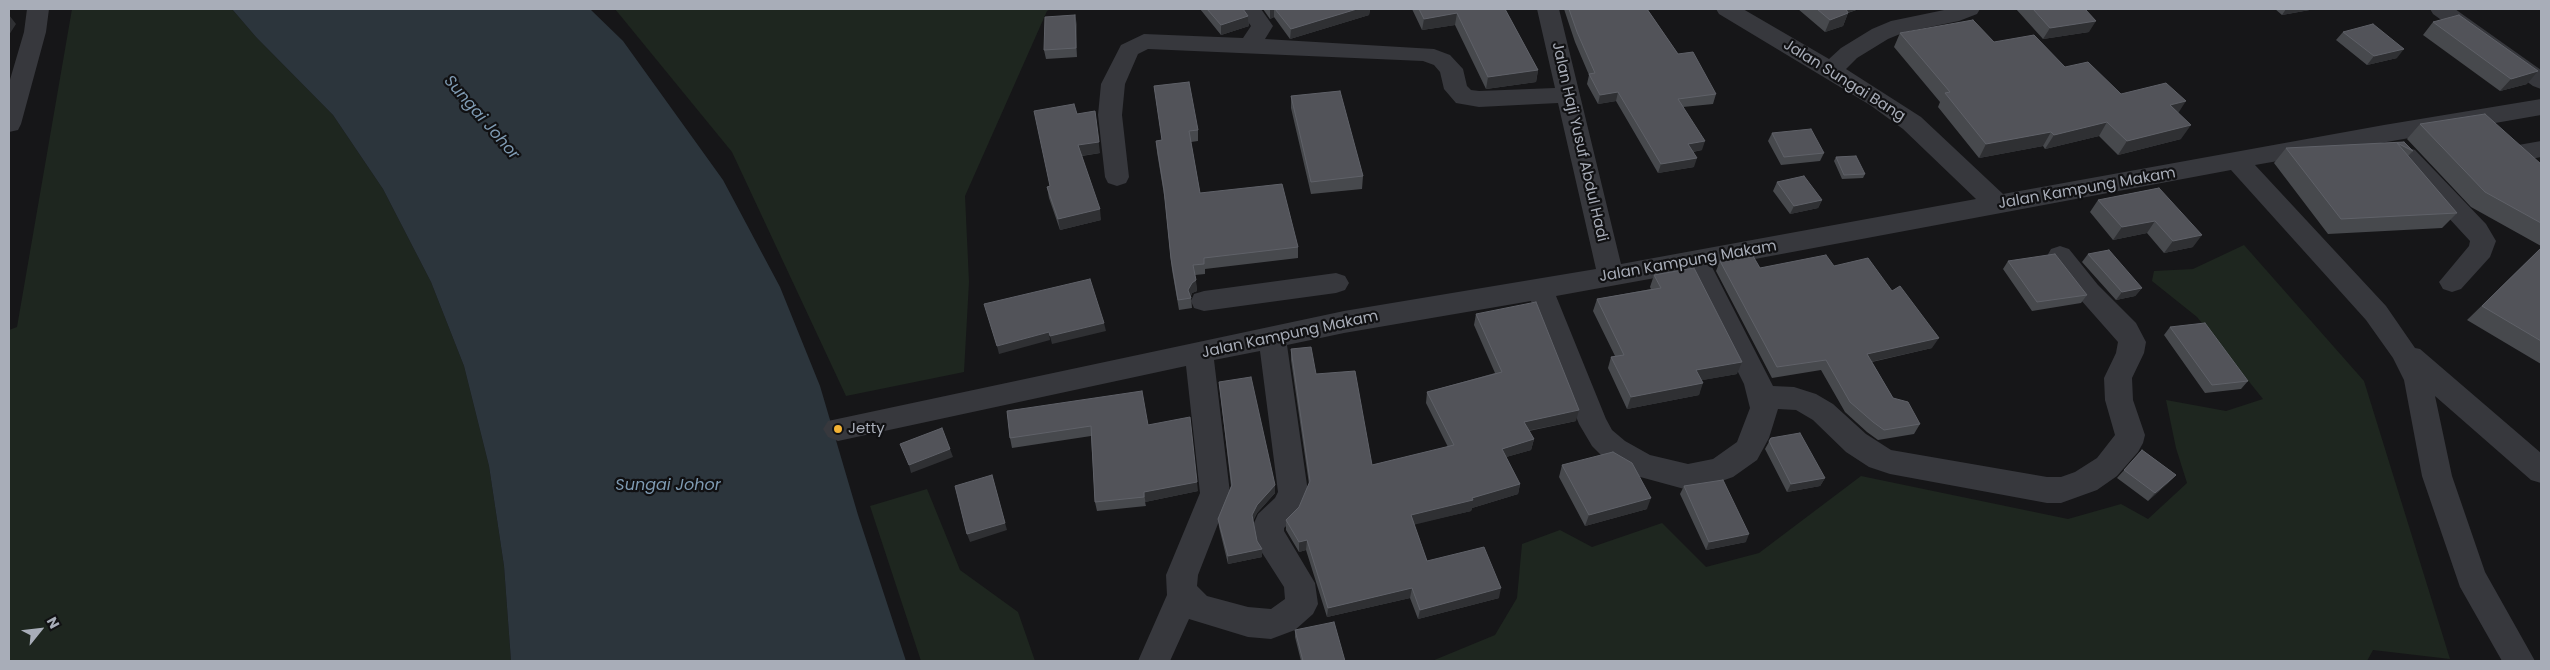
<!DOCTYPE html>
<html>
<head>
<meta charset="utf-8">
<style>
  body { margin:0 }
  #map { position:relative; width:2550px; height:670px; overflow:hidden; background:#161618; font-family:Poppins,sans-serif }
  canvas { display:block }
  .frame { position:absolute; inset:0; border:10px solid #a8adb8; pointer-events:none }
  .north { position:absolute; left:15px; top:605px; width:50px; height:50px; -webkit-text-stroke:4px #111113; paint-order:stroke; rotate:61deg; font-size:14px; font-weight:700; line-height:20px; text-align:center; color:#a8adb8 }
  .north::after { content:''; display:block; margin:auto; width:18px; height:22px; background:#a8adb8; clip-path:polygon(50% 0,100% 100%,50% 72%,0 100%) }
</style>
</head>
<body>
<div id="map">
<canvas width="2550" height="670"></canvas>
<div class="frame"></div>
<div class="north">N</div>
</div>
<script>
const c = document.querySelector('canvas').getContext('2d');
c.lineJoin = 'round';
function fillPath(path, color) { c.fillStyle = color; c.fill(path, 'evenodd'); }
const toPath = rows => new Path2D(rows.map(r => 'M' + r).join(''));
function trace(path, color, width, dash) { c.strokeStyle = color; c.lineWidth = width; c.lineCap = dash ? 'butt' : 'round'; c.setLineDash(dash || []); c.stroke(path); }
function label(font, color, halo, rows, align = 'center') {
  c.font = font + ' Poppins,sans-serif'; c.lineWidth = 4.5; c.setLineDash([]); c.textBaseline = 'middle'; c.strokeStyle = halo; c.fillStyle = color; for (const [text, x, y, turn = 0] of rows) {
    c.save(); c.translate(x, y); c.rotate((+turn || 0) * Math.PI / 180); c.textAlign = isNaN(turn) ? turn : align; if (halo) c.strokeText(text, 0, 0); c.fillText(text, 0, 0); c.restore();
  }
}
const green = toPath([
  [72,9,232,9,256,37,333,115,383,189,431,282,464,366,489,466,504,566,511,661,9,661,9,330,17,327],
  [615,9,1051,9,1047,11,965,196,969,282,964,372,846,396,732,152],
  [2244,245,2364,381,2450,659,2373,650,2367,661,1432,661,1495,635,1517,598,1522,544,1560,530,1592,547,1662,523,1706,567,1759,553,1861,476,2068,519,2121,504,2148,519,2187,483,2176,448,2166,400,2226,411,2263,399,2197,317,2152,281,2154,271,2193,269],
  [927,489,960,570,1018,612,1035,661,921,661,870,506]
]);
const water = toPath([
  [232,9,590,9,623,41,723,180,780,287,820,386,858,515,906,661,511,661,504,566,489,466,464,366,431,282,383,189,333,115,256,37]
]);
const minor = toPath([
  [27,9,49,9,46,32,21,124,18,130,9,132,9,83,24,32,27,9],
  [1239,9,1261,9,1273,26,1265,39,1434,49,1450,55,1463,69,1467,86,1471,90,1479,91,1555,88,1537,9,1559,9,1621,264,1976,199,1903,129,1870,105,1719,14,1716,9,1743,9,1829,59,1841,48,1872,29,1891,21,1949,9,1980,9,1977,14,1959,21,1905,32,1888,39,1857,58,1846,69,1921,117,2003,194,2384,125,2541,99,2541,115,2255,165,2386,306,2415,348,2420,349,2541,453,2541,483,2531,480,2435,396,2452,476,2485,572,2535,661,2502,661,2460,587,2422,476,2404,380,2393,358,2366,320,2231,170,1712,267,1773,386,1794,387,1816,394,1833,404,1866,434,1891,450,2047,477,2061,477,2075,472,2097,458,2115,435,2105,400,2104,378,2116,353,2118,342,2080,299,2047,256,2051,249,2060,246,2069,249,2098,285,2136,323,2146,342,2144,353,2132,378,2133,400,2145,435,2143,443,2138,452,2117,476,2097,490,2061,503,2047,503,1890,474,1869,467,1846,452,1813,420,1796,410,1778,409,1769,438,1757,460,1733,477,1702,488,1688,490,1633,475,1605,459,1592,446,1579,424,1531,301,1344,333,1287,345,1308,492,1297,516,1284,528,1284,531,1315,583,1318,604,1313,614,1295,630,1271,639,1248,637,1189,619,1170,661,1138,661,1167,595,1166,575,1200,493,1186,366,838,441,828,437,823,429,828,421,1344,311,1596,269,1558,103,1479,107,1456,103,1444,89,1440,72,1434,65,1423,61,1148,49,1138,54,1125,84,1122,115,1129,177,1126,183,1117,186,1108,183,1105,177,1098,115,1101,84,1121,45,1144,34,1243,38,1251,26,1239,9],
  [1688,272,1744,384,1750,408,1737,442,1713,459,1688,464,1650,455,1625,441,1612,430,1606,419,1556,296,1688,272],
  [1260,351,1278,492,1275,498,1258,514,1254,523,1254,531,1259,548,1284,587,1285,599,1271,609,1248,607,1207,596,1197,586,1198,575,1230,493,1214,360,1260,351],
  [2430,9,2455,9,2541,70,2541,89,2533,86,2433,14,2430,9],
  [2541,141,2541,157,2516,162,2507,159,2504,153,2507,147,2541,141],
  [2406,147,2415,150,2486,224,2496,241,2490,257,2461,289,2452,292,2443,289,2439,282,2469,246,2470,241,2397,162,2394,156,2397,150,2406,147],
  [1336,273,1345,276,1349,283,1345,290,1336,293,1204,311,1194,308,1191,301,1194,294,1204,291,1336,273]
]);
const wall = toPath([
  [1200,9,1243,9,1248,16,1249,26,1221,35],
  [1263,9,1370,9,1369,15,1290,39,1274,17,1270,19],
  [1412,9,1505,9,1538,70,1536,82,1486,89,1455,25,1422,30],
  [1564,9,1647,9,1678,54,1716,94,1713,104,1683,107,1702,150,1693,152,1694,167,1658,173,1616,101,1598,104,1587,84,1589,75,1575,42],
  [1798,9,1859,9,1848,13,1843,26,1825,32],
  [2016,9,2085,9,2089,32,2043,39],
  [2275,9,2315,9,2282,15],
  [2433,22,2527,84,2500,91,2423,35],
  [1077,24,1077,57,1046,59,1044,50],
  [2343,32,2397,58,2367,65,2336,40],
  [1900,33,1994,42,2065,67,2121,94,2178,113,2181,139,2118,155,2099,136,2045,149,2043,146,1979,158,1938,107,1940,102,1894,47],
  [1154,86,1198,130,1198,141,1191,142,1200,193,1298,247,1298,258,1205,269,1205,274,1195,275,1197,291,1192,293,1191,296,1192,308,1179,310,1172,270,1165,201,1157,152,1156,141,1162,140],
  [1291,96,1363,176,1362,189,1311,194,1291,108],
  [1077,114,1100,153,1082,156,1101,220,1060,230,1049,198,1047,187,1050,186],
  [2420,124,2541,164,2541,246,2471,207,2407,139],
  [1772,133,1824,153,1820,161,1781,165,1768,141],
  [2404,142,2413,151,2408,156,2457,213,2442,228,2328,234,2274,163,2286,148],
  [1836,157,1865,174,1863,178,1842,179,1834,161],
  [1777,182,1822,200,1818,208,1790,214,1773,191],
  [2159,188,2193,247,2164,253,2147,233,2113,240,2090,212,2098,200],
  [2541,248,2541,364,2467,320],
  [2088,254,2142,288,2135,296,2116,300,2082,262],
  [1720,261,1760,268,1834,266,1932,348,1872,362,1893,398,1920,424,1914,434,1878,440,1867,432,1845,412,1821,370,1772,378,1716,271],
  [2008,261,2087,295,2081,303,2032,311,2003,269],
  [1654,275,1737,374,1702,380,1699,395,1627,409,1608,368,1611,357,1615,356,1593,311,1597,299,1651,289,1650,287],
  [1476,314,1576,421,1529,431,1534,439,1531,450,1506,457,1520,484,1518,494,1472,508,1471,511,1414,524,1427,561,1499,598,1418,619,1410,598,1327,617,1306,550,1299,552,1286,530,1286,520,1299,507,1309,484,1291,360,1291,349,1316,374,1372,465,1448,447,1426,403,1427,392,1495,373,1474,325],
  [2170,327,2248,381,2241,389,2205,393,2164,335],
  [1219,382,1275,493,1257,513,1253,521,1257,541,1262,549,1262,557,1228,564,1219,527,1218,519,1231,486],
  [1007,411,1148,425,1198,491,1145,502,1146,506,1097,511,1095,502,1091,436,1012,448,1010,438],
  [1771,438,1825,478,1820,486,1787,492,1765,449],
  [2142,450,2176,475,2168,483,2148,501,2117,478],
  [1562,465,1647,509,1585,526,1559,477],
  [1684,486,1746,542,1706,550,1680,494],
  [1295,630,1345,661,1301,661,1295,637]
]);
const shadedWall = toPath([
  [1270,9,1274,9,1274,17,1270,19],
  [1357,9,1370,9,1369,15,1290,39,1291,29],
  [1841,9,1859,9,1838,16],
  [2286,9,2315,9,2282,15],
  [1457,13,1455,25,1422,30,1424,19],
  [1848,13,1843,26,1825,32,1830,20],
  [9,15,16,24,9,35],
  [1075,15,1077,24,1077,57,1076,48],
  [1248,16,1249,26,1221,35,1221,25],
  [2096,21,2089,32,2043,39,2050,28],
  [2404,49,2397,58,2367,65,2374,56],
  [1538,70,1536,82,1486,89,1488,77],
  [2538,71,2527,84,2500,91,2511,79],
  [1618,92,1616,101,1598,104,1600,95],
  [2186,101,2177,115,2170,105],
  [1095,111,1100,153,1080,156,1078,145],
  [2107,122,2099,136,2045,149,2054,135],
  [2191,125,2181,139,2118,155,2127,141],
  [2051,132,2043,146,1979,158,1986,144],
  [1705,141,1702,150,1685,153,1688,144],
  [1697,158,1694,167,1658,173,1661,164],
  [1822,200,1818,208,1790,214,1794,206],
  [1100,209,1101,220,1060,230,1058,219],
  [2155,221,2147,233,2113,240,2122,227],
  [2202,235,2193,247,2164,253,2173,241],
  [1196,280,1197,291,1192,293,1190,298,1188,290,1192,283],
  [2142,288,2135,296,2116,300,2122,292],
  [1104,323,1106,331,1052,344,1050,336],
  [1049,332,1050,340,999,354,997,346],
  [1939,338,1932,348,1861,364,1867,354],
  [1742,362,1737,374,1692,382,1696,370],
  [1703,383,1699,395,1627,409,1631,397],
  [1579,410,1576,421,1521,432,1524,422],
  [1534,439,1531,450,1499,459,1502,449],
  [950,449,953,457,911,473,909,465],
  [992,475,1007,530,970,542,967,534],
  [2176,475,2168,483,2148,501,2155,493],
  [1825,478,1820,486,1787,492,1791,484],
  [1197,482,1198,491,1145,502,1146,506,1144,492],
  [1520,484,1518,494,1472,508,1471,511,1409,526,1411,515],
  [1275,485,1275,493,1257,513,1252,523,1252,515,1257,505],
  [1651,498,1647,509,1585,526,1589,515],
  [1749,534,1746,542,1706,550,1709,542],
  [1307,540,1306,550,1299,552,1299,542],
  [1262,549,1262,557,1228,564,1228,556],
  [1412,588,1410,598,1327,617,1328,608],
  [1501,588,1499,598,1418,619,1420,610]
]);
const building = toPath([
  [1207,9,1243,9,1248,16,1221,25,1207,9],
  [1275,9,1357,9,1291,29,1275,9],
  [1419,9,1505,9,1538,70,1488,77,1457,13,1424,19,1419,9],
  [1569,9,1647,9,1678,54,1693,52,1716,94,1678,99,1705,141,1688,144,1697,158,1661,164,1618,92,1600,95,1589,74,1595,73,1577,32,1569,9],
  [1817,9,1846,9,1848,13,1830,20,1817,9],
  [2033,9,2085,9,2096,21,2050,28,2033,9],
  [1075,15,1076,48,1044,50,1045,17,1075,15],
  [2459,15,2538,71,2511,79,2433,22,2459,15],
  [1973,20,1994,42,2034,35,2065,67,2088,62,2121,94,2166,83,2186,101,2170,105,2191,125,2127,141,2107,122,2054,135,2051,132,1986,144,1945,93,1950,92,1900,33,1973,20],
  [2373,24,2404,49,2374,56,2343,32,2373,24],
  [1189,82,1198,130,1189,131,1200,193,1282,184,1298,247,1204,258,1204,264,1193,265,1196,280,1192,283,1188,290,1191,298,1178,300,1171,259,1164,190,1156,141,1162,140,1154,86,1189,82],
  [1340,91,1363,176,1311,182,1291,96,1340,91],
  [1074,104,1077,114,1095,111,1099,142,1078,145,1100,209,1058,219,1047,187,1050,186,1034,111,1074,104],
  [2485,114,2541,164,2541,223,2485,192,2420,124,2485,114],
  [1811,129,1824,153,1784,157,1772,133,1811,129],
  [2404,142,2413,151,2397,143,2457,213,2341,219,2286,148,2404,142],
  [1856,156,1865,174,1844,175,1836,157,1856,156],
  [1804,176,1822,200,1794,206,1777,182,1804,176],
  [2159,188,2202,235,2173,241,2155,221,2122,227,2098,200,2159,188],
  [2541,248,2541,341,2482,306,2541,248],
  [2109,250,2142,288,2122,292,2088,254,2109,250],
  [2055,254,2087,295,2037,302,2008,261,2055,254],
  [1826,255,1834,266,1868,258,1892,291,1900,286,1939,338,1867,354,1893,398,1908,402,1920,424,1884,430,1873,422,1850,402,1826,360,1777,367,1720,261,1753,256,1760,268,1826,255],
  [1694,268,1742,362,1696,370,1703,383,1631,397,1611,357,1624,355,1597,299,1661,288,1654,275,1694,268],
  [1090,279,1104,323,1050,336,1049,332,997,346,984,304,1090,279],
  [1536,302,1579,410,1524,422,1534,439,1502,449,1520,484,1472,498,1473,500,1411,515,1427,561,1484,547,1501,588,1420,610,1412,588,1328,608,1307,540,1299,542,1286,520,1299,507,1310,481,1291,349,1311,347,1316,374,1355,371,1372,465,1454,445,1427,392,1502,372,1476,314,1536,302],
  [2205,323,2248,381,2212,385,2170,327,2205,323],
  [1251,377,1275,485,1257,505,1252,515,1257,541,1262,549,1228,556,1218,519,1232,485,1219,382,1251,377],
  [1142,391,1148,425,1190,417,1197,482,1144,492,1144,497,1095,502,1091,426,1010,438,1007,411,1142,391],
  [942,428,950,449,909,465,900,444,942,428],
  [1800,433,1825,478,1791,484,1769,441,1771,438,1800,433],
  [2142,450,2176,475,2155,493,2124,470,2142,450],
  [1613,452,1632,463,1651,498,1589,515,1562,465,1613,452],
  [992,475,1005,523,967,534,955,486,992,475],
  [1723,480,1749,534,1709,542,1684,486,1723,480],
  [1334,622,1345,661,1303,661,1295,630,1334,622]
]);
const markers = [
  [838,429,5,"#f2b134"]
];
const streetNames = [
  ["Jalan Sungai Bang",1844,81,32],
  ["Jalan Haji Yusuf Abdul Hadi",1579,142,77],
  ["Jalan Kampung Makam",2087,189,-10],
  ["Jalan Kampung Makam",1688,262,-10],
  ["Jalan Kampung Makam",1290,335,-12]
];
const poiNames = [
  ["Jetty",848,429]
];
const waterNames = [
  ["Sungai Johor",481,118,49],
  ["Sungai Johor",668,486]
];
fillPath(green, '#1e261f');
fillPath(water, '#2c353c');
fillPath(minor, '#37383d');
fillPath(wall, '#47494d');
fillPath(shadedWall, '#2f3033');
fillPath(building, '#525359');
trace(building, '#5f6168', 1);
for (const [x, y, r, color] of markers) { const dot = new Path2D(); dot.arc(x, y, r, 0, 2 * Math.PI); c.fillStyle = color; c.fill(dot); trace(dot, '#111113', 2); }
label('15px', '#a8adb8', '#111113', streetNames);
label('15px', '#a8adb8', '#111113', poiNames, 'left');
label('italic 16px', '#7f9bb3', '#111113', waterNames);
</script>
</body>
</html>
